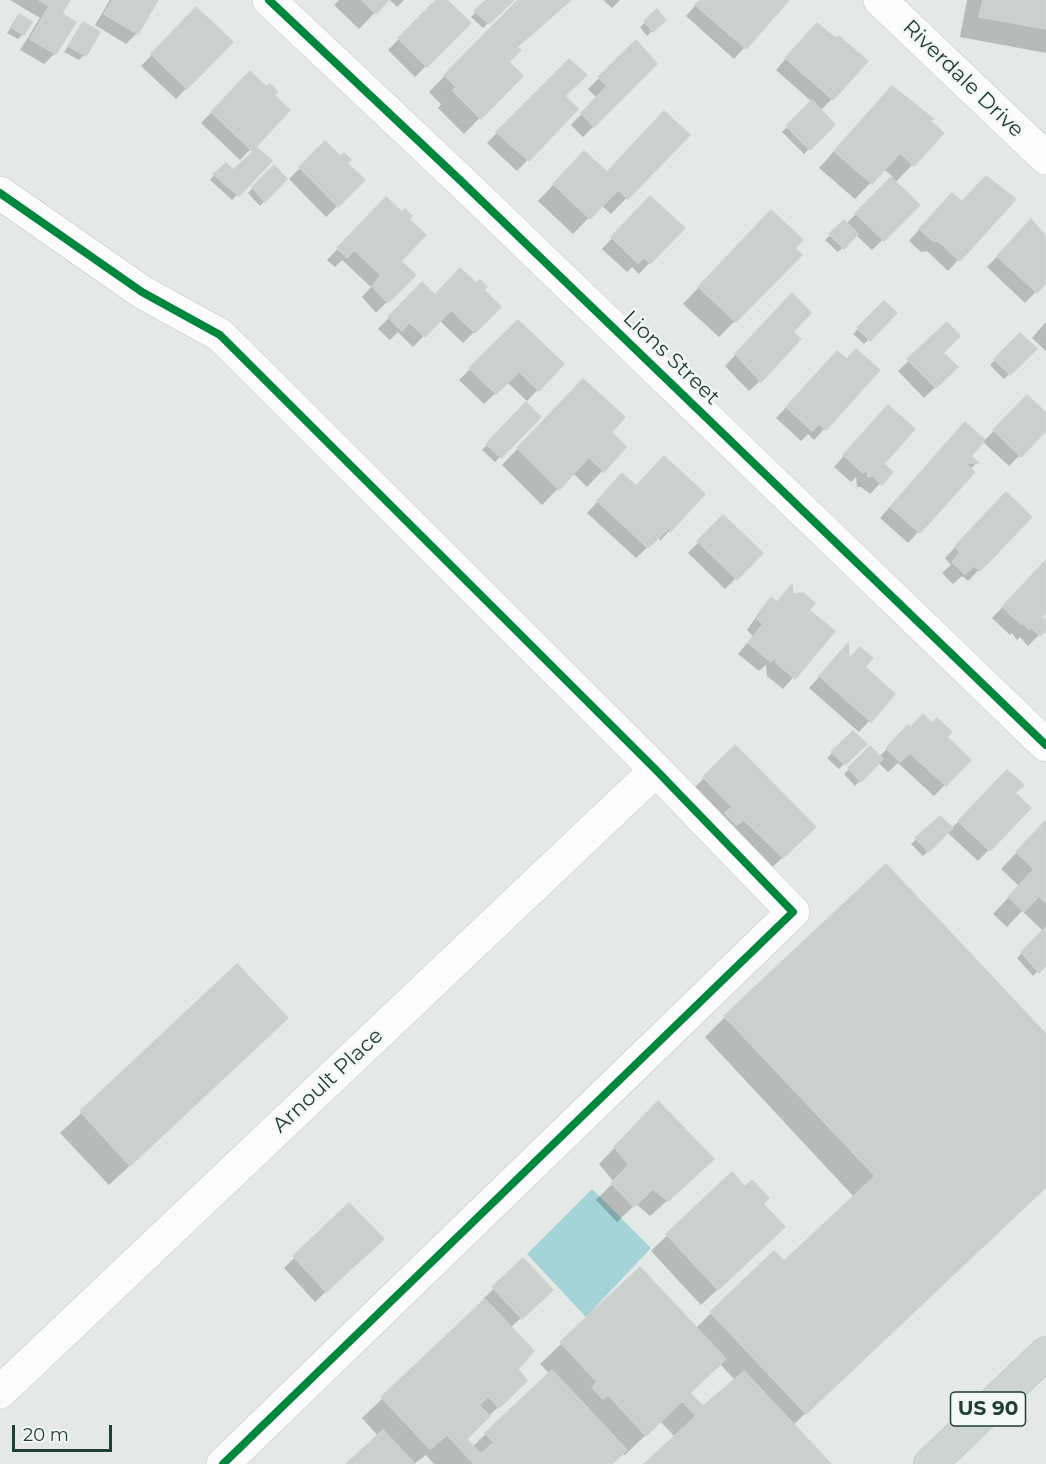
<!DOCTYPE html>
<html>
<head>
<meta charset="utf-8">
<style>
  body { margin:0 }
  #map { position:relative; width:1046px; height:1464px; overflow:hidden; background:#e4e9e7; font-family:Montserrat,sans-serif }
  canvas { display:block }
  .scale { position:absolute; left:12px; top:1425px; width:100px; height:27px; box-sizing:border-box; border:3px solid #213d34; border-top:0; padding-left:8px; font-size:18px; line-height:21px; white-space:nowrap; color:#213d34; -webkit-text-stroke:4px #f2f8f5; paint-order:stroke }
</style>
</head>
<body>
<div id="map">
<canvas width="1046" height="1464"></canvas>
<div class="scale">20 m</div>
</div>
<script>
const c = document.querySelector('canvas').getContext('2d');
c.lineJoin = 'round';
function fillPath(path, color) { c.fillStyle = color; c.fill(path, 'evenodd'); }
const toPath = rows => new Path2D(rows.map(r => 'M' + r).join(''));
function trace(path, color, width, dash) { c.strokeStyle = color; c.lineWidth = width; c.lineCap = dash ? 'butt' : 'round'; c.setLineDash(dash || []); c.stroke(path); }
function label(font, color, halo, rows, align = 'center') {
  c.font = font + ' Montserrat,sans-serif'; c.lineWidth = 4.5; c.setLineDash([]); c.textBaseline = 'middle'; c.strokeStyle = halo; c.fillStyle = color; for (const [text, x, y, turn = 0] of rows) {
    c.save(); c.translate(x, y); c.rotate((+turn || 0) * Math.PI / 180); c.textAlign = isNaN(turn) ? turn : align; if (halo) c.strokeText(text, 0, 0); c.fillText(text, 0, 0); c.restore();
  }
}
const water = toPath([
  [592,1189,651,1248,586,1317,527,1254]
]);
const shadow = toPath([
  [10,0,68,0,60,14,55,53,44,64,20,50,40,18],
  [110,0,156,0,137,33,126,44,95,25],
  [339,0,387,0,359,29,334,5],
  [390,0,404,0,397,7],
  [438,0,445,0,469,23,415,77,388,50],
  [488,0,512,0,483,28,471,17],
  [519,0,570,0,515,49,507,62,521,76,464,134,438,108,441,104,429,92],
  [603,0,620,0,612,8],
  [700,0,787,0,734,59,686,16],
  [967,0,1046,0,1046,53,960,37],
  [657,12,664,20,647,36,640,27],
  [19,16,23,34,18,39,7,33],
  [186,20,231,42,176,99,141,66],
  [83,24,84,55,79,60,64,52],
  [806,35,832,99,820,111,833,124,804,154,782,132,812,102,776,70],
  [635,42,655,64,583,137,571,125,597,98,588,89],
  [569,61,563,96,576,109,517,171,487,143],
  [250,73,288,110,240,160,201,123],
  [876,104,932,119,929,122,942,133,895,183,918,205,872,250,856,235,838,252,825,240,844,222,846,224,893,177,884,169,855,199,819,168],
  [688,135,611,214,601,205,573,234,538,201,568,169,606,174],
  [325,143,363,180,326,217,289,179],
  [270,161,232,200,210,180,214,175],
  [274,167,285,179,260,206,248,193],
  [650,198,682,228,639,274,632,267,627,272,602,249],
  [386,199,407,219,399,261,414,275,376,313,362,297,371,287,342,260,335,267,327,260],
  [1014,199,948,271,927,251,921,252,909,241,941,205],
  [1031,221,1046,239,1046,281,1025,303,987,267],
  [755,228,735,321,719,337,683,304],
  [422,284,434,296,482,290,499,307,463,343,439,320,413,347,398,332,390,340,378,329],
  [884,303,895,313,864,344,853,334],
  [781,306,791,332,760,381,749,391,725,366],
  [518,322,562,364,527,401,507,382,484,404,459,380],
  [1046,322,1046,351,1032,338],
  [947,324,941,353,956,367,924,398,898,371],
  [1020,335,1035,349,1004,379,990,365],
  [846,361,878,370,814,440,808,434,801,441,776,418,827,364],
  [567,397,624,448,587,487,573,473,542,505,502,465],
  [1027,397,1046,416,1046,429,1009,466,982,441,969,456,976,463,970,470,973,472,908,543,880,518,954,435,984,441],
  [526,404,539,417,495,462,482,450],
  [877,418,882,464,891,472,870,494,861,487,857,487,856,477,851,482,834,467],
  [612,486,636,488,703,494,660,541,659,536,636,558,587,513],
  [995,505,1030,517,968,581,962,576,953,584,942,573,951,565,945,558],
  [723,517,761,553,725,589,688,553],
  [1046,562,1046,611,1040,617,1046,622,1046,628,1028,646,1020,637,1017,640,1012,633,1010,635,992,618],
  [791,587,791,596,833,632,783,689,767,676,766,665,759,671,738,654,753,636,747,630,761,610,771,599,776,603],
  [838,656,863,667,893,695,859,732,809,688],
  [853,733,865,744,839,769,827,758],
  [897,738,969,760,934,796,898,763,888,772,878,762,855,786,844,774,870,749,879,757],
  [735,747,798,843,766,873,688,794],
  [1007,772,1013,793,1029,808,978,861,947,832,923,856,911,844,940,818,951,829],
  [1046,822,1046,963,1033,976,1017,958,1043,931,1022,911,1007,927,993,914,1019,886,1001,869],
  [237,966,265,1039,109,1185,60,1133],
  [725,1017,1046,1036,1046,1186,793,1425,829,1464,646,1464,675,1437,660,1421,625,1455,622,1453,611,1464,434,1464,426,1455,414,1464,349,1464,378,1436,362,1418,485,1301,483,1299,523,1261,540,1301,510,1328,516,1368,525,1381,465,1439,472,1447,550,1374,540,1364,640,1269,695,1329,711,1313,784,1264,854,1197,705,1037],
  [720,1364,735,1380,703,1408,689,1394],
  [642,1119,696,1175,650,1216,636,1204,617,1222,596,1200,614,1182,599,1164],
  [732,1174,761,1204,767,1243,701,1305,651,1251],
  [349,1205,371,1249,315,1302,284,1268]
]);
const building = toPath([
  [39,0,70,0,62,14,76,22,56,54,30,39,49,6,39,0],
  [113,0,158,0,138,34,104,14,113,0],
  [362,0,389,0,376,14,362,0],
  [436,0,447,0,471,23,427,67,398,38,436,0],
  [486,0,514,0,489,24,474,11,486,0],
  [518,0,571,0,516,48,521,50,509,62,523,76,481,119,453,91,456,87,444,75,518,0],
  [700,0,789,0,746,49,695,5,700,0],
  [983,0,1046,0,1046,29,979,17,983,0],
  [196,7,233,42,187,89,151,54,196,7],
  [657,9,666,20,653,32,644,21,657,9],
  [19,14,32,22,24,35,11,27,19,14],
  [83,22,100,32,86,56,68,46,83,22],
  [817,23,834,37,840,37,868,61,833,100,785,58,817,23],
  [636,40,657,64,594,127,581,113,607,86,598,77,636,40],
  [569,59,587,75,565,96,578,109,529,161,496,132,569,59],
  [250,71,266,87,270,84,278,92,274,95,290,110,252,151,211,112,250,71],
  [892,86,934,119,929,120,944,133,914,166,900,153,872,184,834,151,892,86],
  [812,100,835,125,810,150,786,126,812,100],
  [664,111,690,135,628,199,618,190,590,219,553,184,584,151,607,172,664,111],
  [325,141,340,156,344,153,351,160,347,163,365,180,338,207,299,167,325,141],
  [257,148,272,161,239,196,213,174,226,163,233,170,257,148],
  [274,165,287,179,265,202,252,187,274,165],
  [986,176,1016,199,960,261,938,241,933,241,919,229,952,193,962,201,986,176],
  [891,177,920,205,884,241,855,213,891,177],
  [650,196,685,228,650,264,644,257,638,263,611,237,650,196],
  [386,197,402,212,405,209,412,216,409,219,426,235,401,261,416,275,388,303,372,286,381,275,354,250,347,258,337,248,386,197],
  [771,210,803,240,795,248,802,255,736,322,698,287,771,210],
  [1031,219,1046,237,1046,283,1037,293,997,256,1031,219],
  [844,220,858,234,844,249,829,234,844,220],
  [460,268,476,283,480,280,487,287,484,290,501,307,475,333,451,310,425,337,409,322,402,331,388,317,422,282,435,295,460,268],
  [792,293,811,313,793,332,801,339,761,382,735,354,792,293],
  [884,301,897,313,870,341,857,328,884,301],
  [518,320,564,364,539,391,519,372,496,394,469,368,518,320],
  [947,322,960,336,943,353,958,367,936,388,907,359,947,322],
  [1020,333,1037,349,1010,375,994,359,1020,333],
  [856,349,880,370,826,430,819,424,812,431,786,407,837,351,847,359,856,349],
  [583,379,625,417,612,432,626,447,604,472,589,457,559,490,517,448,583,379],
  [1027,395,1046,413,1046,431,1021,457,993,430,1027,395],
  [526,402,541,417,501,458,486,444,526,402],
  [888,405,915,429,884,464,893,472,882,485,873,476,868,477,867,469,863,473,843,455,888,405],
  [965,422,985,440,971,456,979,463,965,463,975,472,920,533,890,507,965,422],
  [664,456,705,494,670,532,670,527,648,548,597,501,622,473,636,486,664,456],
  [1006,492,1032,517,980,571,974,566,965,574,952,562,960,553,955,546,1006,492],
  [723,515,763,553,737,580,697,541,723,515],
  [1046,560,1046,613,1042,617,1046,620,1046,630,1040,636,1032,628,1029,630,1023,623,1022,625,1002,607,1046,560],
  [792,584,793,594,803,593,815,603,809,610,835,631,795,679,776,663,776,656,771,662,748,643,763,624,757,619,761,614,759,613,771,597,777,602,792,584],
  [848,643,849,659,860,647,873,658,865,667,895,694,871,722,819,676,848,643],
  [923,714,932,723,937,718,952,732,947,737,971,760,946,786,910,753,900,762,886,748,908,725,911,727,923,714],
  [853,731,867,744,845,765,831,752,853,731],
  [735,745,816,827,783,858,744,820,736,825,725,813,732,807,703,777,735,745],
  [870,746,883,759,861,782,848,768,870,746],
  [1007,770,1024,785,1015,793,1031,808,990,851,958,821,1007,770],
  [940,816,953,828,929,852,915,838,940,816],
  [1046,820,1046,903,1039,896,1024,912,1008,897,1034,869,1016,852,1046,820],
  [886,864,1046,1034,1046,1187,806,1414,710,1312,774,1251,784,1261,875,1176,724,1016,886,864],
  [1046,927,1046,965,1039,973,1021,952,1046,927],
  [237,964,288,1018,130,1166,80,1111,237,964],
  [658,1101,714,1159,668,1201,653,1189,634,1207,611,1183,629,1165,614,1147,658,1101],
  [732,1172,745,1187,752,1180,769,1198,763,1204,785,1227,718,1290,666,1234,732,1172],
  [349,1203,384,1239,326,1292,293,1256,349,1203],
  [523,1258,553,1290,522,1319,492,1287,523,1258],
  [640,1267,726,1359,690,1393,703,1406,744,1371,831,1464,644,1464,696,1416,682,1401,646,1436,608,1395,603,1399,592,1387,597,1382,560,1342,640,1267],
  [485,1299,534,1351,518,1369,527,1381,499,1408,488,1396,479,1405,490,1416,467,1439,481,1454,494,1442,485,1433,552,1370,627,1450,612,1464,474,1464,447,1435,430,1449,381,1397,485,1299],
  [383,1430,415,1464,346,1464,383,1430]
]);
const minor = toPath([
  [269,0,461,181,1046,745],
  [880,0,1046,158],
  [0,193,142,292,220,335,656,770,793,912,223,1464],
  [0,1392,656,770]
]);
const primary = toPath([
  [930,1464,1046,1353]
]);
const cycleway = toPath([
  [269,0,461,181,1046,745],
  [0,193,142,292,220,335,656,770,793,912,223,1464]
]);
const shields = [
  [988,1409,75]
];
const shieldNames = [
  ["US 90",988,1409]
];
const streetNames = [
  ["Riverdale Drive",963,79,44],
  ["Lions Street",671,358,44],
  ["Arnoult Place",328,1081,-43]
];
fillPath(water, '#a4d3d8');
fillPath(shadow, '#0003');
fillPath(building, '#cbd0ce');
trace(building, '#ccd2d0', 1.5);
trace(minor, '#c1c6c4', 34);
trace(primary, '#bcc5c2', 34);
trace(minor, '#fbfcfb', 33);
trace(primary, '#cdd5d3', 33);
trace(cycleway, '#00873e', 8);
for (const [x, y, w] of shields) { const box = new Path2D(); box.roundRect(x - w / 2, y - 17, w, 34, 4.5); c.fillStyle = '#f2f8f5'; c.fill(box); trace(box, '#213d34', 1.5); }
label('bold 20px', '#213d34', null, shieldNames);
label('21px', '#213d34', '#f2f8f5', streetNames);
</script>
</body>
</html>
